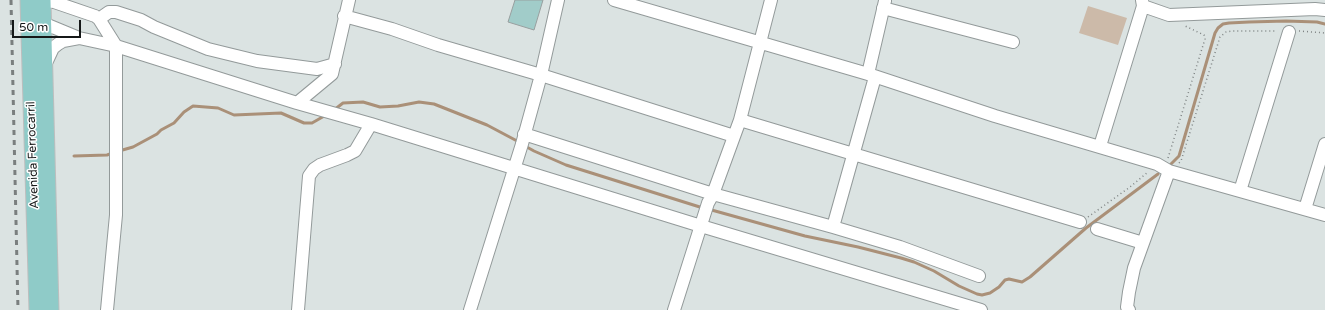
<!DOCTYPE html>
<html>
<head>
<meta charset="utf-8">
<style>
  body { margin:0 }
  #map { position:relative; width:1325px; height:310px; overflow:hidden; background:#dbe3e2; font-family:"Varela Round",sans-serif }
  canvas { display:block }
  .scale { position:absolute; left:12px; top:20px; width:69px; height:18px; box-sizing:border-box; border:2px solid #151818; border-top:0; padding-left:5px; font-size:12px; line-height:14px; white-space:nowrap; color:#151818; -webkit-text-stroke:3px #fff; paint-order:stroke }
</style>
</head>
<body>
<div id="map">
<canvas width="1325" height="310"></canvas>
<div class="scale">50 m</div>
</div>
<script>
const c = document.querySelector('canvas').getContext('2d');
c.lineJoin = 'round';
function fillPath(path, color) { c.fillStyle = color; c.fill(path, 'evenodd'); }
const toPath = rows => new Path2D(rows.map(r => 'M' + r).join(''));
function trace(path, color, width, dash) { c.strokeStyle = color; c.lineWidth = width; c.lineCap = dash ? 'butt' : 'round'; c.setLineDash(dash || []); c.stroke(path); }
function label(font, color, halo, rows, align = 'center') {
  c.font = font + ' "Varela Round",sans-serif'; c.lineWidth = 3; c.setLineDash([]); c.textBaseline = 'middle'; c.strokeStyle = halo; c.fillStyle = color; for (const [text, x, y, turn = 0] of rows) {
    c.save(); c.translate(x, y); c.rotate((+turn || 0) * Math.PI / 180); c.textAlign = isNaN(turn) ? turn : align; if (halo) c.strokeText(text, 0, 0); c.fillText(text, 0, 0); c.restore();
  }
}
const green = toPath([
  [1088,6,1127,18,1118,45,1079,33]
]);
const stream = toPath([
  [334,110,343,103,363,102,380,107,398,106,419,102,434,104,487,125,519,142],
  [525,146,534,151,566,165,703,208],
  [119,151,133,147,157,134,161,130,174,123,184,112,193,106,218,108,234,115,281,113,304,123,312,123,326,115],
  [74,156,107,155,113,153],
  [1171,164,1179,156,1215,33,1218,28,1223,24,1229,23,1249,22,1286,21,1317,22,1325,24],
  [708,209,805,236,858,247,901,258,914,262,934,271,959,286,977,294,982,295,990,293,999,287,1005,280,1009,279,1022,282,1030,277,1086,228,1158,174]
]);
const building = toPath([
  [515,0,543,0,534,30,508,22,515,0]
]);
const path = toPath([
  [1299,31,1325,33],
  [1168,158,1205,39,1204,35,1183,25],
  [1179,163,1181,161,1220,37,1226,32,1232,31,1277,31],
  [1088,217,1130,187,1148,172]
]);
const minor = toPath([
  [38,0,54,2,95,16,99,19,116,46,116,215,107,310],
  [614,0,868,74,995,116,1157,164,1169,171,1325,215],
  [1143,6,1169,15,1315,9,1325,10],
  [883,8,1013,42],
  [344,16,392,29,438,45,541,75,734,136],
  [99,19,109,12,116,12,141,20,154,27,208,49,257,61,317,69,335,64],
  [38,21,79,38,116,46,297,103,371,124,701,226,981,310],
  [46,63,53,48,58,44,63,41,79,38],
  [868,74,885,1],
  [297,103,332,74,349,0],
  [740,120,1080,222],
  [524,134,713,194,833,227,900,247,979,276],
  [1100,146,1143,6,1142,0],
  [1240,191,1289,32],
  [1305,209,1325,144],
  [833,227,875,77],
  [1097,229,1143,243],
  [298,310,309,176,314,169,320,165,347,155,355,151,371,124],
  [470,310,522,144,541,75,558,0],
  [674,310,708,203,713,194,740,120,771,0],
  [1129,310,1127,307,1129,292,1134,268,1169,171]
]);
const major = toPath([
  [28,0,37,310],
  [43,0,51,310]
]);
const rail = toPath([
  [11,0,18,310]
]);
const streetNames = [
  ["Avenida Ferrocarril",33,155,-92]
];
fillPath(green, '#ccbaa9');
trace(stream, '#aa9078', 3);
fillPath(building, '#a1ccc9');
trace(building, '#989f9f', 1);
trace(minor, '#939a9a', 14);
trace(major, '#bdbebe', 17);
trace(path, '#7f8484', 1.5, [1, 3]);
trace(minor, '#fff', 12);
trace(major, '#8fcbc8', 15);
trace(rail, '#7a7f7f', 3, [5, 5]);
label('12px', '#151818', '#fff', streetNames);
</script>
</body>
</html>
